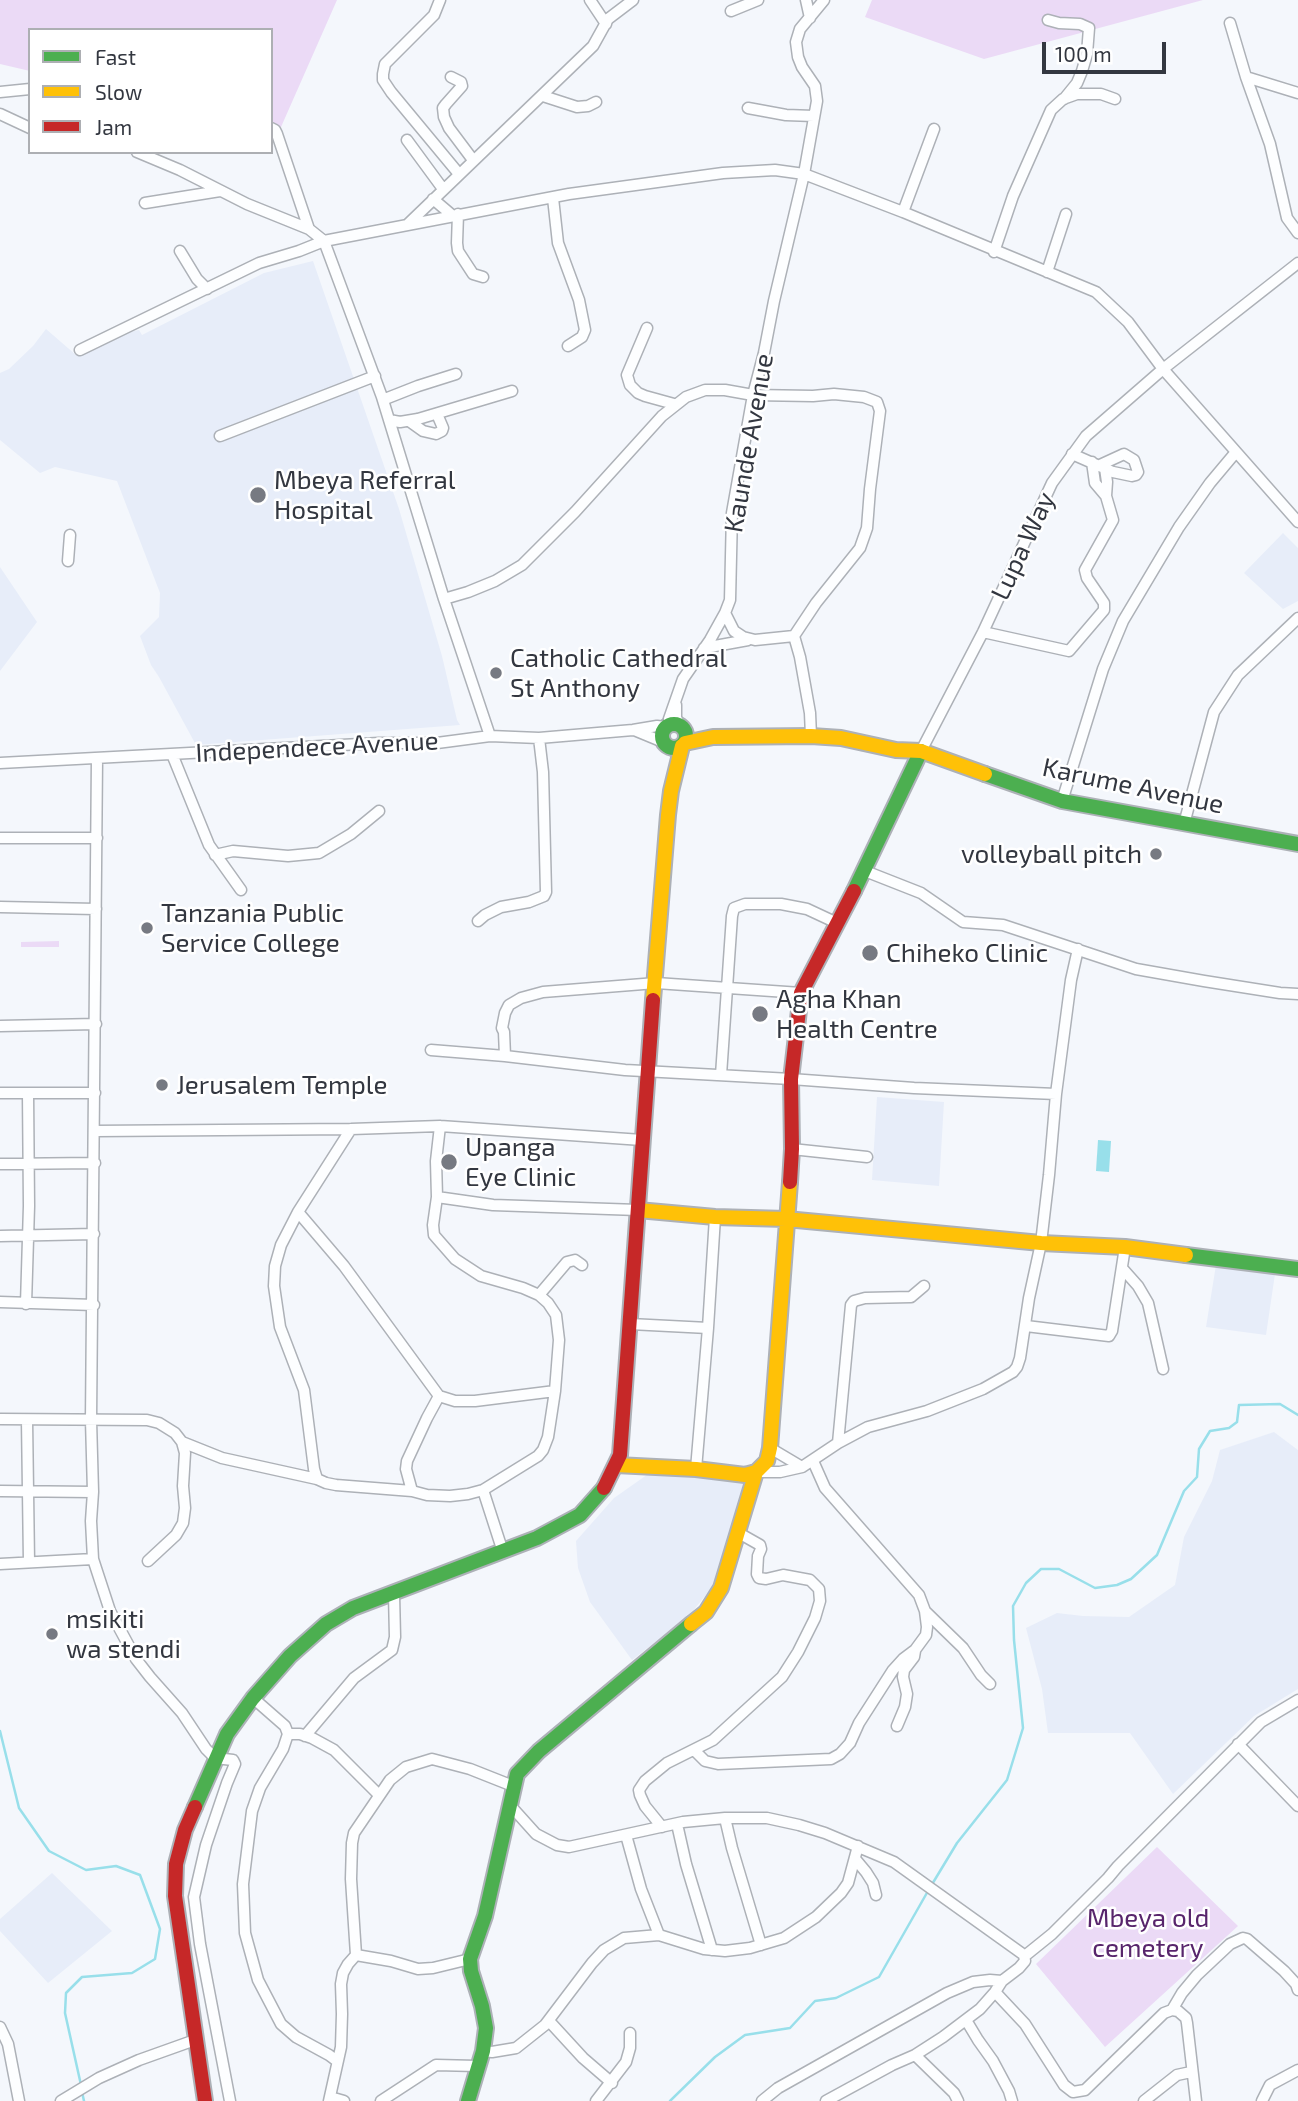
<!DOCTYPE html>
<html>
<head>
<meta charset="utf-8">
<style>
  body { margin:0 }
  #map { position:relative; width:1298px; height:2101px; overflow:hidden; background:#f4f7fc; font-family:"Exo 2",sans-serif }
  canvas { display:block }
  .legend { position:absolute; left:28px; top:28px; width:245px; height:126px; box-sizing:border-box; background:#fff; border:2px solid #adafb3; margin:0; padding:9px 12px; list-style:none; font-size:21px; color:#333740 }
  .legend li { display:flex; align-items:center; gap:14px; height:35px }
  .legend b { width:35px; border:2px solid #adafb3 }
  .scale { position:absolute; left:1042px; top:42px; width:124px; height:32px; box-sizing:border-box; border:4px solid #333740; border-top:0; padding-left:9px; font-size:21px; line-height:24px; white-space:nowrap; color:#333740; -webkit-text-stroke:5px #fff; paint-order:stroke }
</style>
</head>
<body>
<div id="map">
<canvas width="1298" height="2101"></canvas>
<ul class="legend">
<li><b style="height:9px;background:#4caf50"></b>Fast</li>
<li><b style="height:9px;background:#ffc107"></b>Slow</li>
<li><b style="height:9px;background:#c62828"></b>Jam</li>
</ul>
<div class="scale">100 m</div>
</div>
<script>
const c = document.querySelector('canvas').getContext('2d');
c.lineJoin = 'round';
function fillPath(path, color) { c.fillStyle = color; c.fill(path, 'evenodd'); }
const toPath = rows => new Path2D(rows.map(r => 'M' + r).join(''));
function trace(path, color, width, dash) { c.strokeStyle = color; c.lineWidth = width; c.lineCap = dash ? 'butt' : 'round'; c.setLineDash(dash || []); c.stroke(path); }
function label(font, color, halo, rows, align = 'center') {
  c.font = font + ' "Exo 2",sans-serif'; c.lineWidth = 5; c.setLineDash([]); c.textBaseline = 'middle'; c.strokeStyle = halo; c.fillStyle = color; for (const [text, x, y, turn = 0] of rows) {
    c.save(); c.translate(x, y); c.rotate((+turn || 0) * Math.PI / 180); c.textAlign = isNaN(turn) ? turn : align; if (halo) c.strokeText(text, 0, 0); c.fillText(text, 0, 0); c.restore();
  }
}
const built = toPath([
  [313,261,399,509,442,656,457,720,460,725,196,745,159,677,151,665,140,636,159,617,160,593,117,481,55,467,40,473,0,440,0,373,9,369,33,346,46,329,76,355,122,334,139,330,142,335,264,273],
  [1283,533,1298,548,1298,601,1283,609,1244,573],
  [0,567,37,622,0,671],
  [877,1097,944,1102,939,1186,872,1180],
  [1216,1265,1275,1274,1266,1335,1206,1327],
  [1274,1432,1298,1450,1298,1689,1254,1716,1173,1794,1130,1733,1048,1733,1042,1689,1026,1628,1057,1613,1083,1616,1129,1617,1175,1585,1184,1537,1212,1481,1220,1450],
  [698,1463,748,1484,722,1575,688,1617,632,1660,590,1602,578,1568,576,1541,614,1498,661,1465],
  [52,1873,112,1931,48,1983,0,1931,0,1919]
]);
const green = toPath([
  [0,0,337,0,281,127,271,125,271,30,30,30,30,71,0,64],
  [872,0,1203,0,984,59,865,17],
  [59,941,59,947,21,947,21,942],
  [1157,1847,1238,1926,1105,2047,1036,1964]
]);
const water = toPath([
  [1098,1140,1111,1141,1109,1172,1096,1171]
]);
const stream = toPath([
  [0,1731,19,1808,49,1851,86,1870,116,1866,140,1875,160,1929,155,1959,132,1973,82,1977,66,1993,65,2013,81,2085],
  [931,1886,957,1843,1007,1780,1023,1728,1014,1640,1013,1606,1026,1583,1041,1569,1059,1569,1095,1588,1117,1585,1131,1579,1157,1555,1184,1491,1197,1477,1199,1449,1210,1431,1229,1428,1237,1422,1239,1405,1280,1404,1298,1415],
  [82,2092,84,2101],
  [670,2101,715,2057,745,2035,790,2028,815,2001,836,1998,879,1977,928,1891]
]);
const street = toPath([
  [440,0,434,15,385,64,383,74,383,80,391,92,459,174],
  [590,0,606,24],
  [806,0,810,18],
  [731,11,758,0],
  [1048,20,1059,23,1080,24,1089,28,1087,54,1082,71,1077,83,1064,99],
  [1230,23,1246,77,1270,144,1287,218,1298,233],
  [451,77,461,82,462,86,446,104,443,108,444,117,449,128,473,160],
  [1246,77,1298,93],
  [0,92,30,89],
  [543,96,577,107,588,106,596,102],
  [748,108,786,115,814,116],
  [0,114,30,128],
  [407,140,443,189],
  [137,152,180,170,247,204,309,229],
  [553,198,558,243,579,300,585,330,582,337,568,346],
  [433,199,453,216],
  [145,203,220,191],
  [903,212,934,129],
  [458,214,457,243,458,251,473,274,483,277],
  [408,224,593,46,608,19,633,0],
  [180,251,197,279,207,289],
  [994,252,1013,196,1051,110,1063,99,1077,94,1101,94,1115,99],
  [1047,272,1066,214],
  [647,328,627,375,630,385,638,393,645,396,674,404],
  [80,350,259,263,299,251,324,241,309,229,277,134,275,130,271,128],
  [382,397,385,399,418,386,456,374],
  [389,420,400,422,418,419,512,391],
  [409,421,423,431,436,434,442,431,443,428,437,414],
  [220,436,375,376],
  [1072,454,1113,472,1132,476,1136,475,1138,472,1134,460,1124,454,1100,465],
  [1092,462,1095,483,1106,496],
  [68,561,70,535],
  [444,599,468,592,495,581,522,565,575,512,662,416,686,397,705,390,725,390,753,395,813,396,834,394,864,397,877,402,880,411,870,489,867,528,860,548,816,603,794,636,755,640,743,637,734,631,725,613],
  [983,632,1069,651,1104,610,1104,603,1087,578,1085,570,1113,520,1106,496,1107,482,1105,468],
  [794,636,800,657,810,713,811,736],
  [704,648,748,640],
  [676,705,676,718,680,725],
  [669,725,669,719,683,679,710,640,725,613,730,600,732,513,753,395,764,353,774,301,804,174,817,101,815,86,802,67,798,57,796,42,800,29,824,0],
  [634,730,663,742],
  [490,736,444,599,382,397,324,241,569,194,723,173,775,170,804,174,903,212,1096,292,1128,322,1163,369,1298,522],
  [921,751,983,632,1052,483,1086,436,1163,369,1298,263],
  [172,754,209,845,241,890],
  [97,758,91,1420,93,1492,91,1521,93,1559,110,1611,136,1659,150,1677,182,1713,206,1749,215,1758,233,1760,235,1764,227,1783,206,1845,194,1897,200,1944,230,2101],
  [0,763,379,743,437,743,490,736,539,738,633,730,657,726,666,727],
  [1062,801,1103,669,1123,621,1179,527,1210,483,1236,452],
  [1184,824,1214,712,1238,675,1298,618],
  [0,838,97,838],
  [215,855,233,851,288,856,319,853,351,834,379,811],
  [865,871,921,893,963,922,1003,925,1136,969,1204,981,1280,993,1298,994],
  [0,907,96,909],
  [478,921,485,915,501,907,529,902,544,896,546,892,543,772,539,738],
  [0,1026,96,1024],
  [431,1050,505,1056,625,1070,791,1079,914,1088,1056,1094],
  [505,1056,504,1032,502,1028,505,1013,509,1005,521,998,543,992,656,983,801,993],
  [721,1075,732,916,734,908,745,904,781,904,807,909,837,923],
  [0,1093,95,1093],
  [440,1126,436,1161,437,1197,493,1205,638,1210],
  [351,1129,298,1212,281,1245,275,1266,274,1286,280,1327,304,1390,314,1469,317,1479,326,1483,336,1485,412,1491,427,1495,450,1496,468,1494,483,1490,538,1456,543,1450,548,1437,555,1391,559,1340,556,1315,548,1303,539,1295,523,1288,481,1276,455,1259,434,1235,433,1225,437,1197],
  [95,1131,351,1129,440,1126,642,1140],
  [792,1149,867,1157],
  [0,1164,95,1163],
  [298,1212,344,1266,439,1396,455,1401,475,1401,555,1391],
  [0,1236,94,1234],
  [1122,1268,1138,1286,1148,1303,1163,1369],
  [539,1295,567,1262,575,1260,582,1265],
  [0,1302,94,1305],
  [26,1304,29,1206,28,1093],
  [630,1324,708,1328],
  [1026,1326,1109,1336,1112,1331,1125,1247],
  [0,1419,147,1420,159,1423,175,1433,182,1442,185,1453,183,1486,185,1508,183,1523,176,1535,148,1561],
  [27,1420,29,1562],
  [182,1442,222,1458,317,1479],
  [838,1443,851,1305,854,1301,865,1298,911,1297,924,1286],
  [770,1448,802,1467],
  [696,1469,708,1328,715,1217],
  [756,1472,780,1472,802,1467,838,1443,868,1427,927,1411,983,1389,1013,1372,1017,1367,1020,1358,1029,1298,1041,1243,1049,1175,1056,1094,1071,980,1078,949],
  [483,1490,503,1552],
  [0,1491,93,1492],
  [412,1491,406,1469,407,1461,427,1418,439,1396],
  [0,1564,93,1559],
  [926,1612,963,1648,981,1675,990,1684],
  [253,1698,285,1726,288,1734,283,1749,260,1788,252,1811,243,1884,245,1933,258,1980,281,2024,296,2037,329,2055,337,2061],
  [897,1726,905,1707,907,1694,903,1677,904,1670,914,1657,915,1651],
  [288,1734,300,1734,312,1738,334,1750,379,1795],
  [305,1736,354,1678,392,1650,395,1637,394,1594],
  [1238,1744,1298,1806],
  [694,1750,705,1761,718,1764,831,1759,840,1754,850,1743,859,1723,893,1670,903,1659,915,1650,926,1635,927,1627,925,1611,919,1595,825,1488,813,1461],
  [509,1804,536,1834,557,1845,569,1847,683,1822,725,1818,767,1818,799,1825,825,1833,894,1862,1024,1955,1026,1955,1052,1934,1108,1878,1118,1866,1261,1722,1298,1700],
  [725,1818,732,1848,761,1945],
  [677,1824,686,1864,712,1950],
  [662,1827,645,1806,640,1795,639,1790,645,1781,667,1763,713,1740,782,1677,798,1652,815,1618,820,1601,819,1589,810,1580,783,1575,766,1579,759,1578,757,1574,758,1556,761,1549,760,1545,737,1532],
  [626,1835,641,1889,659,1935],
  [856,1860,866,1872,873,1883,876,1895],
  [356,1955,351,1879,352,1843,354,1833,390,1780,406,1767,432,1759,470,1769,513,1786],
  [995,1992,1025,2024,1064,2085,1073,2092,1085,2090,1164,2013,1172,2010,1178,2011,1186,2018,1187,2023,1196,2101],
  [1172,2010,1182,1993,1197,1975,1230,1944,1243,1938,1247,1939,1284,1971,1296,1984,1298,1990],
  [966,2020,978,2040,993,2061,1009,2091,1012,2101],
  [549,2021,583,2058,612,2083],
  [0,2027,8,2044,19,2101],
  [483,2051,492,2052,516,2048,545,2025,592,1963,604,1950,624,1938,659,1935,704,1949,725,1951,750,1948,784,1938,816,1917,841,1893,848,1883,858,1846],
  [915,2055,954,2093,958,2101],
  [330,2097,344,2101],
  [61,2101,99,2078,139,2060,195,2040],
  [329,2101,341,2047,342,2014,341,1984,343,1973,348,1964,356,1955,391,1961,418,1969,433,1968,470,1959],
  [381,2101,436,2065,477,2066],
  [596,2101,626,2062,630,2048,630,2033],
  [762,2101,778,2088,947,1993,973,1982,990,1980,1002,1981],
  [826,2101,892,2065,915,2055,943,2037,980,2009,995,1992,1002,1981,1019,1968,1025,1961,1024,1955],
  [1144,2101,1177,2075,1191,2072],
  [1262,2101,1270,2085,1298,2070]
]);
const fast = toPath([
  '662 736a12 12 0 1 1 24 0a12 12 0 1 1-24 0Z',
  [985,774,1062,801,1298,844],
  [854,891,921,751],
  [1186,1255,1298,1269],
  [195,1807,227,1734,253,1698,290,1656,326,1624,353,1608,537,1538,580,1515,604,1488],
  [468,2101,483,2051,486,2028,482,2006,471,1971,470,1959,485,1916,517,1774,539,1751,691,1624]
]);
const slow = toPath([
  [685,743,713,737,811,736,841,738,896,750,921,751,985,774],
  [653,1000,668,815,671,791,682,746],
  [638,1210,715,1217,786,1219,1041,1243,1125,1247,1186,1255],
  [616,1465,696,1469,745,1475,756,1472,767,1461,770,1448,790,1182],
  [691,1624,706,1612,721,1588,756,1472]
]);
const jam = toPath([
  [790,1182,792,1149,791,1079,801,993,854,891],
  [604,1488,620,1455,653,1000],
  [195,1807,185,1830,176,1864,175,1896,205,2101]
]);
const markers = [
  [258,495,9,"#777a82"],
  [496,673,7,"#777a82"],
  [1156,854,7,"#777a82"],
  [147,928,7,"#777a82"],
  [870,953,9,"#777a82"],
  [760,1014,9,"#777a82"],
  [162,1085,7,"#777a82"],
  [449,1162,9,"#777a82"],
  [52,1634,7,"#777a82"]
];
const streetNames = [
  ["Kaunde Avenue",749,443,-80],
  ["Lupa Way",1023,546,-65],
  ["Independece Avenue",317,747,-3],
  ["Karume Avenue",1133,786,12]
];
const poiNames = [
  ["Mbeya Referral",274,480],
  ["Hospital",274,510],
  ["Catholic Cathedral",510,658],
  ["St Anthony",510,688],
  ["volleyball pitch",1142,854,"right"],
  ["Tanzania Public",161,913],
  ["Service College",161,943],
  ["Chiheko Clinic",886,953],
  ["Agha Khan",776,999],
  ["Health Centre",776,1029],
  ["Jerusalem Temple",176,1085],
  ["Upanga",465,1147],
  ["Eye Clinic",465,1177],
  ["msikiti",66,1619],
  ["wa stendi",66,1649]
];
const parkNames = [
  ["Mbeya old",1148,1918],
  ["cemetery",1148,1948]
];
fillPath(built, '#e7edf9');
fillPath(green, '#ebdaf6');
fillPath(water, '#98dfea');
trace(stream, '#98dfea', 2.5);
trace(street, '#adb1b7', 13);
trace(fast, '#adb1b7', 18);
trace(slow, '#adb1b7', 18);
trace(jam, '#adb1b7', 18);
trace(street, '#fdfeff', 10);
trace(fast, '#4caf50', 14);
trace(slow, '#ffc107', 14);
trace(jam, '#c62828', 14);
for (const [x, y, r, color] of markers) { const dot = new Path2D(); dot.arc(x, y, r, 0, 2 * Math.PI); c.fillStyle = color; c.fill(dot); trace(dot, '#fff', 2.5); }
label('26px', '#333740', '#fff', streetNames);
label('26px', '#333740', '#fff', poiNames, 'left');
label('26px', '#58256c', '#fff', parkNames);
</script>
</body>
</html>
